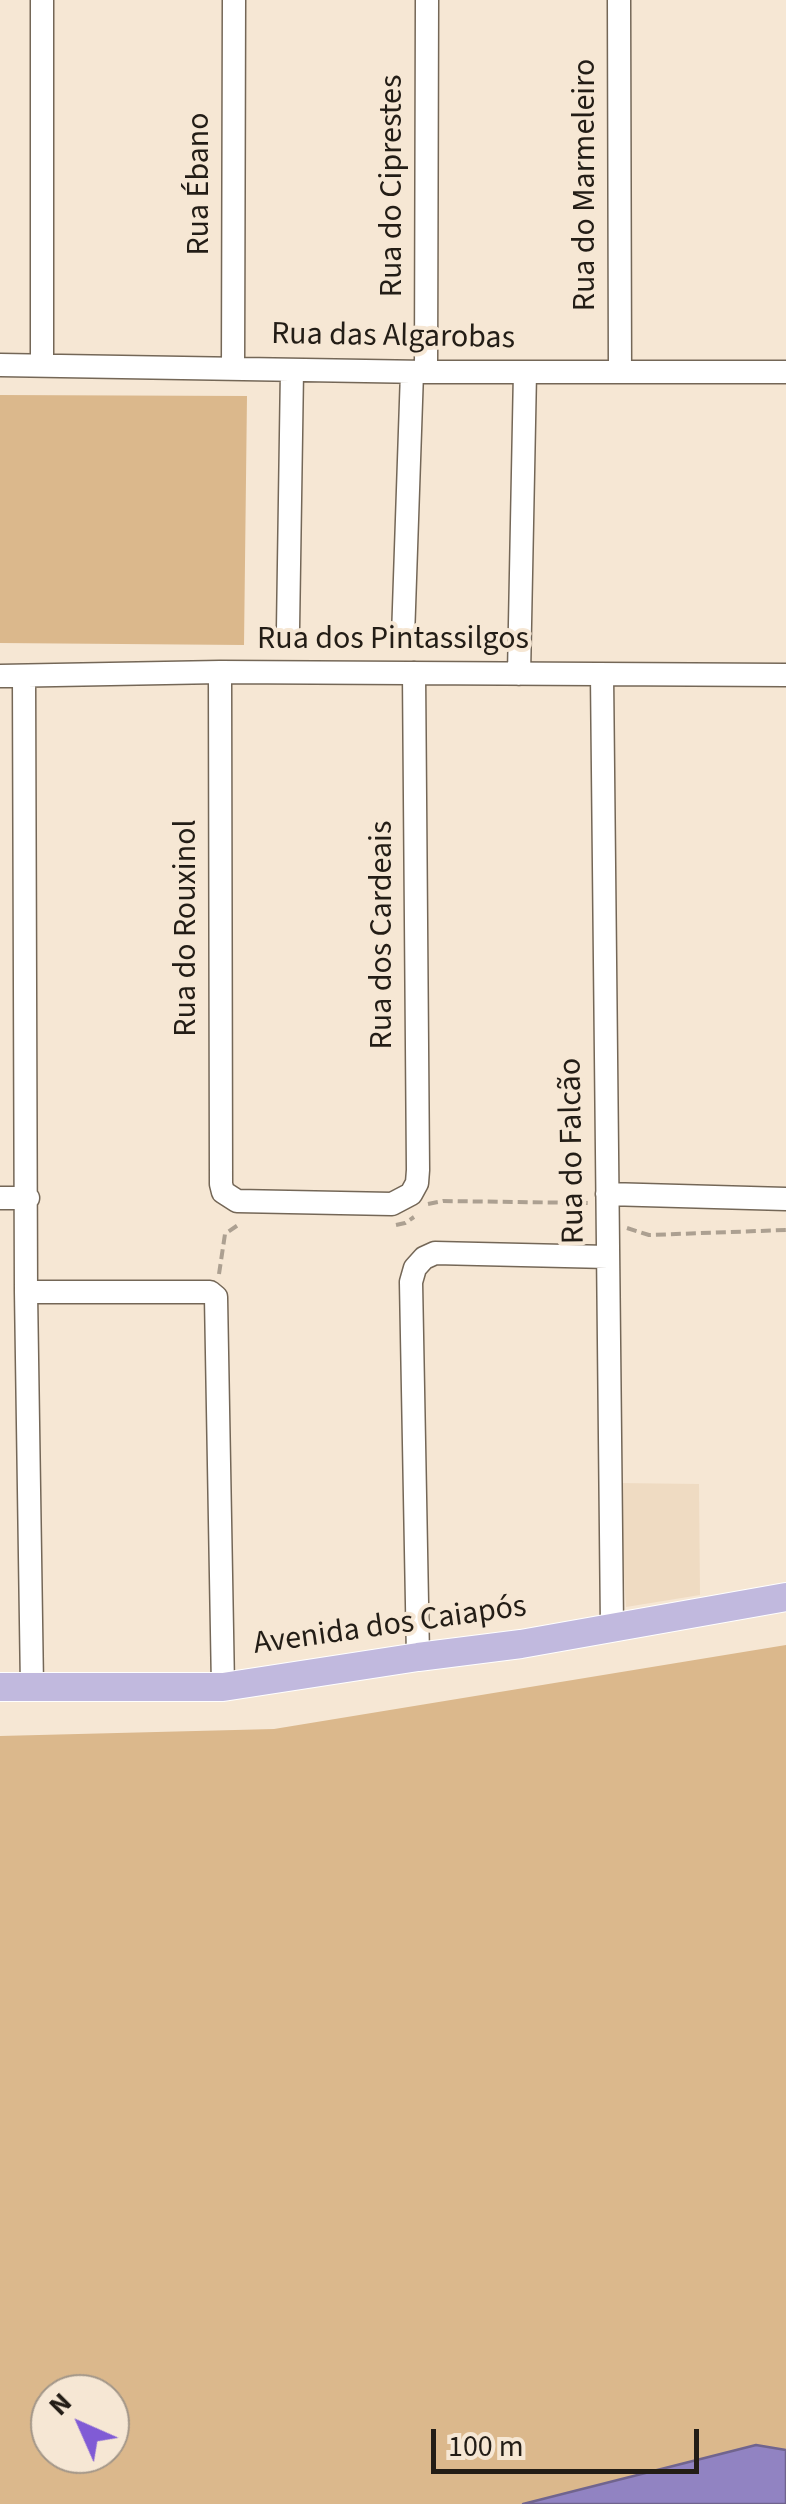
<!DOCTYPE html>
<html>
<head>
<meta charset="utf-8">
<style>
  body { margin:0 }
  #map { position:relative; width:786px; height:2504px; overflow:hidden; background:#f6e7d4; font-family:"Source Sans 3",sans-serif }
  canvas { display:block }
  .north { position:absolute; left:30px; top:2374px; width:100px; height:100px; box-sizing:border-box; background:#f6e7d4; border:2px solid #a29688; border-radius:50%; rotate:315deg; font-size:28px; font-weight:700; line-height:40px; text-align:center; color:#231d16 }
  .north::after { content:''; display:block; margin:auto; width:35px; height:45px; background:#805bd5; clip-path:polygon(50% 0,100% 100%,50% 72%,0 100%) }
  .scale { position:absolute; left:431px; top:2429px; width:268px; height:45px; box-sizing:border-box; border:5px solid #231d16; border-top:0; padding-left:12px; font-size:30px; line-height:35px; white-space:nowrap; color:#231d16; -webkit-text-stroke:8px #f6e7d4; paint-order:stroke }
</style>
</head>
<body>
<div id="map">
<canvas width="786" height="2504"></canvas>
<div class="north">N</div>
<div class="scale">100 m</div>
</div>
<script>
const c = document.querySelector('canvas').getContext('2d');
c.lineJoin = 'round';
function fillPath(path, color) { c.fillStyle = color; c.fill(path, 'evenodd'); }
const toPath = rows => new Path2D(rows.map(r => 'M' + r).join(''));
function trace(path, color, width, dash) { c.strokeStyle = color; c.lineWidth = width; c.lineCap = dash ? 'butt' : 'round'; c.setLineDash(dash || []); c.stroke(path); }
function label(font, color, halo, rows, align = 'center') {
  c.font = font + ' "Source Sans 3",sans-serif'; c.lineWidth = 8; c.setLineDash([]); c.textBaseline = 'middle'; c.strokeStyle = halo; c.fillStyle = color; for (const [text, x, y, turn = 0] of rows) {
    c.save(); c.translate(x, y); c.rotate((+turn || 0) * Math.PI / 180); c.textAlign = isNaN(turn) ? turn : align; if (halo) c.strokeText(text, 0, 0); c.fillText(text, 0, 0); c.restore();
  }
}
const built = toPath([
  [618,1483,699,1484,700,1595,626,1607]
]);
const green = toPath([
  [0,395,247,396,244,645,0,643],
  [786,1645,786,2482,719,2504,0,2504,0,1736,274,1729],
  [50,2394,110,2394,110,2454,50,2454]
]);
const water = toPath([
  [756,2445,786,2450,786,2504,523,2504,756,2445]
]);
const path = toPath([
  [428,1204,443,1201,588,1203],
  [396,1225,405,1223,414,1217],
  [627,1228,649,1235,786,1230],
  [219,1274,225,1234,241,1223]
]);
const minor = toPath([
  [619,0,620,371],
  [42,364,42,0],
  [0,365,426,372,786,372],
  [233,369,234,0],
  [426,372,427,0],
  [288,629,292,370],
  [403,637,412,372],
  [220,672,221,1184,223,1192,237,1201,392,1204,411,1194,417,1183,418,1170,414,673],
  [519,674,525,372],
  [602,675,612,1627],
  [0,676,220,672,786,675],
  [24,676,26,1292,32,1687],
  [607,1194,786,1199],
  [0,1198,28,1198],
  [26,1292,210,1292,216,1297,223,1687],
  [418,1657,411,1282,415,1268,424,1258,435,1253,608,1257]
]);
const major = toPath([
  [0,1687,223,1687,418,1657,521,1644,786,1597]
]);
const streetNames = [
  ["Rua Ébano",201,184,-90],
  ["Rua do Marmeleiro",587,185,-90],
  ["Rua do Ciprestes",394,186,-90],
  ["Rua das Algarobas",393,338,1],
  ["Rua dos Pintassilgos",393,641],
  ["Rua do Rouxinol",188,928,-90],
  ["Rua dos Cardeais",384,935,-90],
  ["Rua do Falcão",574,1151,-91],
  ["Avenida dos Caiapós",390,1627,-8]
];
fillPath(built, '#efdbc2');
fillPath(green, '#dbb88c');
fillPath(water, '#9183c2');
trace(water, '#70648e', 2.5);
trace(minor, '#746757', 25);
trace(major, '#fff', 30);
trace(path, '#aca091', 4, [10, 5]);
trace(minor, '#fff', 22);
trace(major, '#c1b9de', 28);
label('32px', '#231d16', '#f6e7d4', streetNames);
</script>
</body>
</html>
